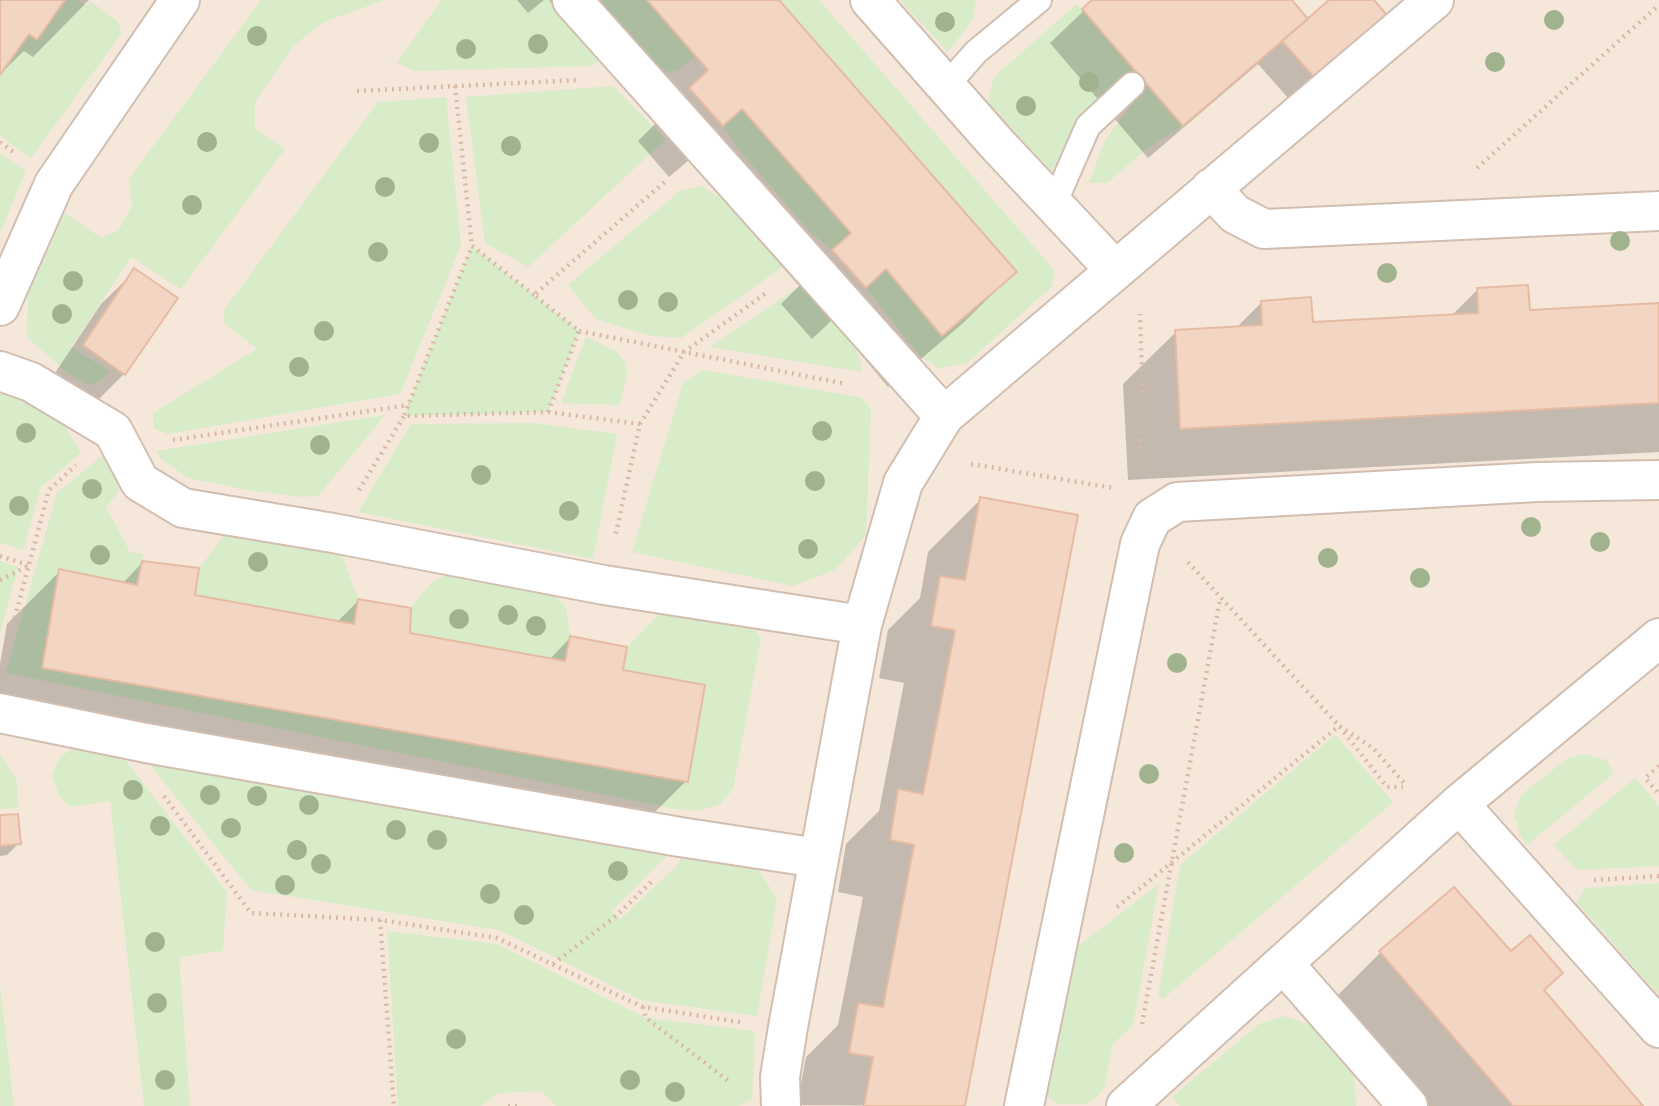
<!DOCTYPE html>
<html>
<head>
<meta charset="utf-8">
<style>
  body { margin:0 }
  canvas { display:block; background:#fdf6ec }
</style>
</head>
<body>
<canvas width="1659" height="1106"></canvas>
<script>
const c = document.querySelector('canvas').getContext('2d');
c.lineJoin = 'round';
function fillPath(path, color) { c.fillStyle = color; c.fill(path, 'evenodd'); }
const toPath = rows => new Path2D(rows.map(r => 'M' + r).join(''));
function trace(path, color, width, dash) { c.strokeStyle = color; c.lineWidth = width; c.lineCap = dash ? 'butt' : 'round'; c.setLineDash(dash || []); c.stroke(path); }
const residential = toPath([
  [0,0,1659,0,1659,1106,0,1106]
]);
const green = toPath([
  [65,0,78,0,87,6,90,1,117,21,122,33,30,159,0,135,0,75,29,34,37,39],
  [261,0,385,0,324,22,293,46,255,102,255,129,285,149,181,289,131,257,71,347,110,371,98,382,88,385,69,374,27,337,28,294,65,213,101,238,119,230,132,205,129,179],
  [441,0,551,0,600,60,592,66,415,71,397,63],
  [599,0,647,0,696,56,677,71,668,72,653,63],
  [779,0,819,0,1055,271,1051,287,967,363,938,368,919,355,866,288,886,269,942,336,1017,272],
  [900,0,976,0,973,19,948,52],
  [1077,4,1139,75,1091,116,1051,171,988,102,994,77],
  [1147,84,1183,126,1149,147,1107,183,1089,183,1105,140],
  [613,86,666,139,528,267,485,243,466,97],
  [446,97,461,245,400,394,167,434,154,428,153,413,257,349,224,323,224,310,378,102],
  [742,109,851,233,832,250,810,232,737,147,723,126],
  [0,153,26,171,0,233],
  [701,186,755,219,790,262,681,338,651,336,596,319,568,285,680,191],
  [472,246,579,331,548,412,404,416],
  [804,283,855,345,863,372,710,347],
  [586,337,616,351,625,361,627,375,620,405,561,403],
  [702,370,860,397,871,409,866,535,835,570,793,586,632,552,683,383],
  [0,391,51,403,81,453,41,487,23,550,0,543],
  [385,415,318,496,302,497,248,490,188,478,161,459,156,451],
  [534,423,617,434,593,559,358,512,411,424],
  [102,456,121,469,118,492,106,507,130,552,143,554,137,585,59,569,42,668,687,782,704,685,623,670,627,647,660,613,751,626,761,638,733,789,720,804,698,811,675,809,6,673,57,493],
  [240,528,341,553,358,599,354,624,195,595,199,568,224,536],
  [0,561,18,567,0,634],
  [459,568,550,588,566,608,570,636,565,661,410,633,411,608,432,582],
  [1335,735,1393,802,1163,999,1158,996,1180,865],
  [78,747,126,761,227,892,223,951,179,957,190,1106,144,1106,110,801,70,807,59,795,52,776,60,756],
  [0,754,17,781,18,808,0,809],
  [1584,754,1606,760,1614,773,1527,845,1521,837,1514,815,1521,795,1568,758],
  [146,760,671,852,611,911,620,919,678,865,682,854,757,867,777,899,757,1016,641,1000,499,930,251,890],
  [1635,778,1659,806,1659,866,1577,870,1554,845],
  [1659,883,1659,995,1577,903,1585,888],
  [1159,884,1133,1025,1112,1045,1105,1087,1095,1099,1085,1104,1058,1104,1050,1099,1045,1090,1073,950],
  [387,931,497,944,646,1018,755,1031,752,1099,739,1106,556,1106,542,1091,499,1093,481,1106,398,1106],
  [0,984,14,1106,0,1106],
  [1285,1016,1310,1025,1354,1076,1356,1106,1180,1106,1172,1097,1259,1024]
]);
const shadow = toPath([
  [0,0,89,0,33,57,24,51,0,74],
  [517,0,544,0,528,13],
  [549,0,776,0,1015,272,962,324,888,387,832,320,812,339,781,304,799,286,689,160,669,177,638,141,656,123],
  [1095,0,1289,0,1301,27,1332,0,1371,0,1384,14,1289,99,1258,64,1148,158,1050,43],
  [135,271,124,374,91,407,51,379,101,304],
  [1477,290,1528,312,1659,305,1659,452,1128,480,1123,384,1176,332,1236,328,1262,302,1312,324,1451,316],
  [981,499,963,1106,797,1105,806,1057,838,1025,863,897,838,892,846,844,879,811,904,683,879,678,888,630,920,598,928,552],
  [142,563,193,597,337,622,359,600,408,634,549,660,570,638,621,672,686,781,633,834,0,722,0,664,7,624,60,571,122,584],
  [0,817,19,843,7,855,0,856],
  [1454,890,1511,953,1561,973,1543,991,1641,1106,1415,1106,1328,1005,1380,953]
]);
const building = toPath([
  [0,0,65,0,37,40,29,34,0,75,0,0],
  [647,0,779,0,1017,272,942,336,886,269,866,288,832,250,851,233,742,109,723,126,689,88,708,70,647,0],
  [1092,0,1292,0,1308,19,1183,126,1082,9,1092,0],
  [1329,0,1374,0,1387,15,1314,77,1282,41,1329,0],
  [134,268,178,298,125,375,83,345,134,268],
  [1528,285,1530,310,1659,303,1659,403,1180,429,1175,330,1262,325,1261,301,1311,297,1313,322,1478,313,1477,288,1528,285],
  [980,497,1078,515,965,1106,864,1106,873,1057,849,1053,858,1003,883,1007,914,845,890,840,898,789,923,794,955,630,931,626,940,576,965,580,980,497],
  [142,561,199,568,195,595,354,624,358,599,411,608,410,633,565,661,570,636,627,647,623,670,705,685,688,782,42,668,59,569,137,585,142,561],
  [18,814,21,844,0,846,0,815,18,814],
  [1454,887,1511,951,1530,935,1563,973,1544,990,1643,1106,1513,1106,1379,951,1454,887]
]);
const path = toPath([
  [455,86,472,246],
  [357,91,578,80],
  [0,142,16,154],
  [1477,168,1659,5],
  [534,295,472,246,404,416,548,412,579,331,534,295,668,179],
  [579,331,846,384],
  [548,412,640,424,615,537],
  [640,424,684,352,769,291],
  [173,440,409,405],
  [971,464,1114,488],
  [1138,469,1143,411,1140,314],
  [359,490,404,416],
  [0,556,28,565],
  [1188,562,1339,726,1387,787,1403,787],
  [0,580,28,566],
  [2,665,49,490,76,465],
  [1659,766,1645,778,1659,794],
  [164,796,251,913,380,920,497,938,643,1007,740,1022],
  [1594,880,1659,876],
  [1117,907,1339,726,1373,748,1406,785],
  [380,920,394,1106],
  [553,964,616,916,651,882],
  [643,1007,646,1018,730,1082],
  [1142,1024,1220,599],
  [508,1106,520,1106]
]);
const service = toPath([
  [947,85,976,52,1039,0],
  [1054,204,1088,126,1132,85]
]);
const minor = toPath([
  [572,0,944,416],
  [870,0,997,144,1115,270],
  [1211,188,1235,214,1264,229,1659,211],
  [0,306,54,184,180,0],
  [0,371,31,382,113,431,140,482,183,508,333,533,604,585,862,625],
  [0,713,146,743,680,837,818,858],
  [1459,804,1659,1028],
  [1284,964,1408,1106],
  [781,1106,780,1077,788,1027,862,625,903,483,944,416,1434,0],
  [1024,1106,1140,544,1152,518,1177,502,1537,482,1659,480],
  [1126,1106,1459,804,1659,638]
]);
const trees = [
  [1554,20],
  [945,22],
  [257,36],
  [538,44],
  [466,49],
  [1495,62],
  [1089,82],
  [1026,106],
  [207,142],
  [429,143],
  [511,146],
  [385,187],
  [192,205],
  [1620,241],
  [378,252],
  [1387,273],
  [73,281],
  [628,300],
  [668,302],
  [62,314],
  [324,331],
  [299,367],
  [822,431],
  [26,433],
  [320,445],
  [481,475],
  [815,481],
  [92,489],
  [19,506],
  [569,511],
  [1531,527],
  [1600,542],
  [808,549],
  [100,555],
  [1328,558],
  [258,562],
  [1420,578],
  [508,615],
  [459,619],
  [536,626],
  [1177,663],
  [1149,774],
  [133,790],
  [210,795],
  [257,796],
  [309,805],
  [160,826],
  [231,828],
  [396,830],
  [437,840],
  [297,850],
  [1124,853],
  [321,864],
  [618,871],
  [285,885],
  [490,894],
  [524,915],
  [155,942],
  [157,1003],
  [456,1039],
  [165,1080],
  [630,1080],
  [675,1092]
];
fillPath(residential, '#f5e8da');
fillPath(green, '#d8ecc9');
fillPath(shadow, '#0003');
fillPath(building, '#f3d5c3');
trace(building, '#e6bba3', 2);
trace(service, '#d1beb0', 28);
trace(minor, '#d1beb0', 42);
trace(path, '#d9b8a5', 4.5, [2, 5]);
trace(service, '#fff', 24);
trace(minor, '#fff', 38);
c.fillStyle = '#a0b28e';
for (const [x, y] of trees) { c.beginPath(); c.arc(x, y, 10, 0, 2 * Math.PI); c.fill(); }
</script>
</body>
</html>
